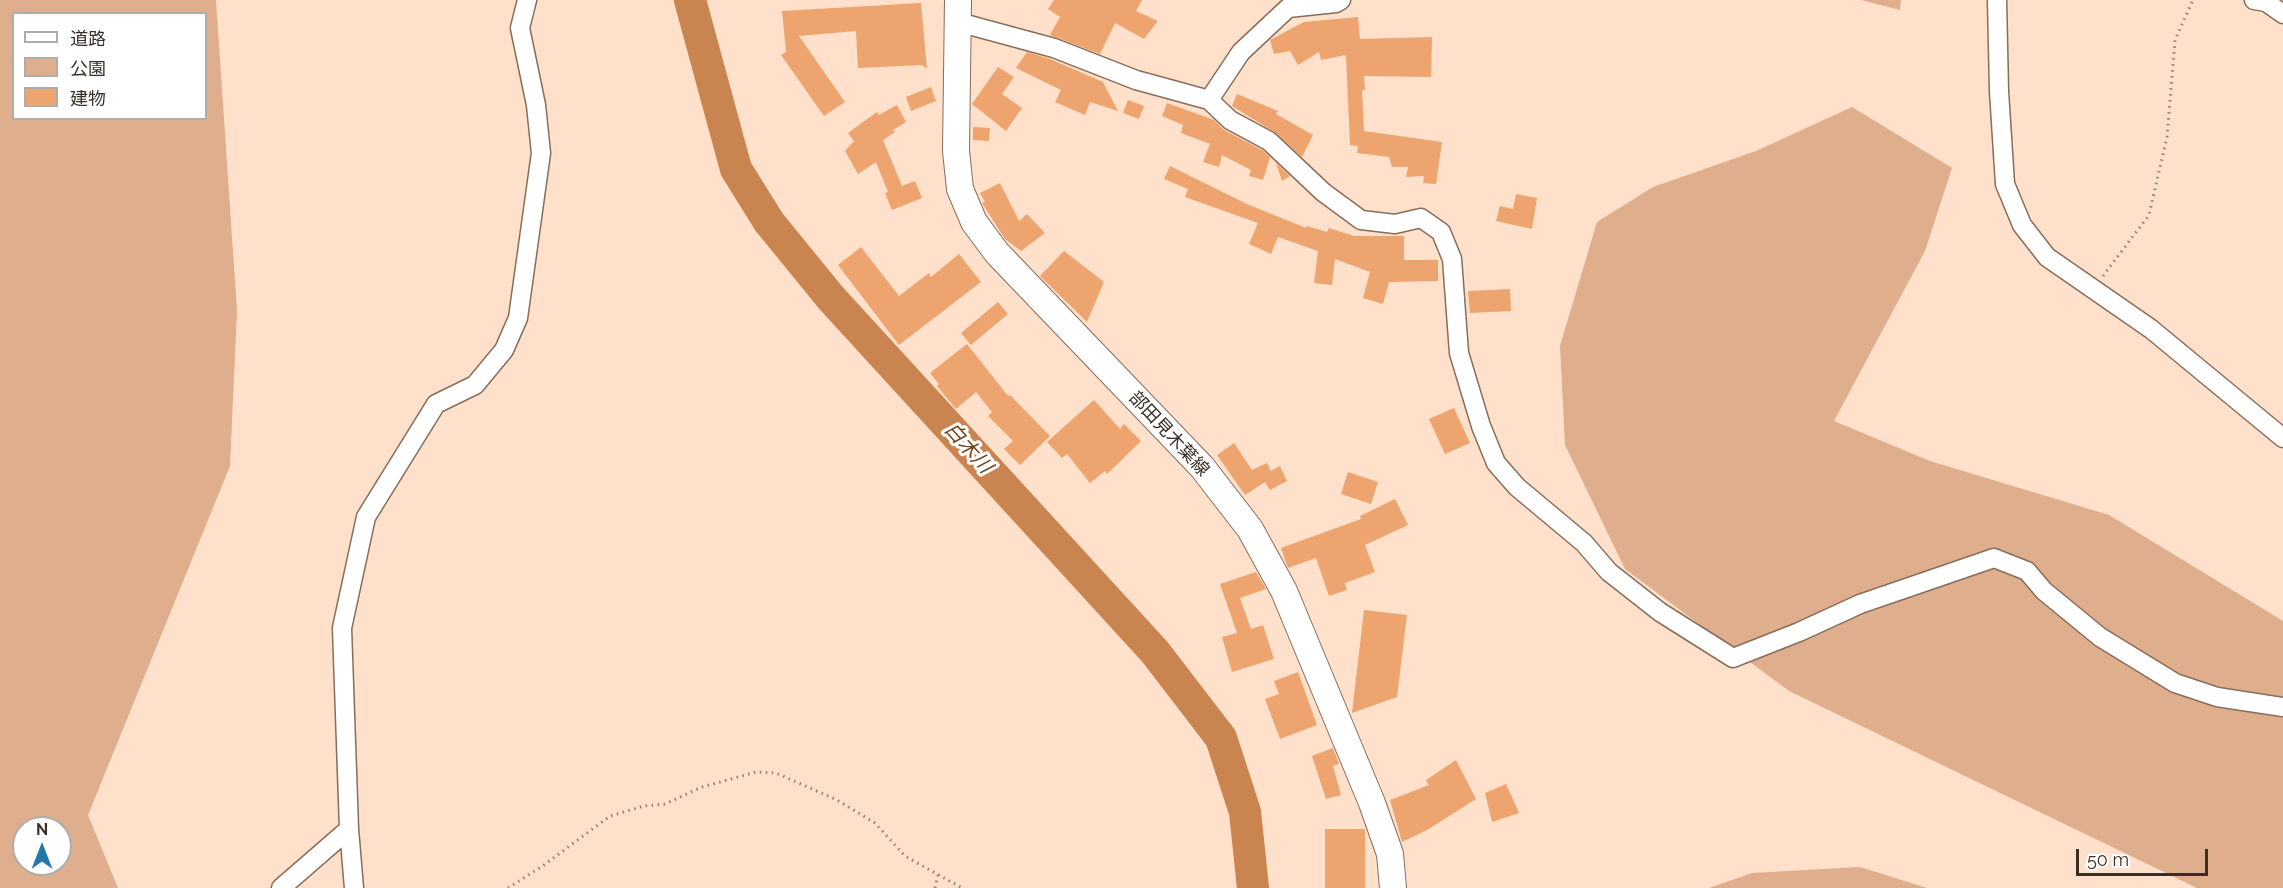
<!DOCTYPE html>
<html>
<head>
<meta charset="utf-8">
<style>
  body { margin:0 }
  #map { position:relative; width:2283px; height:888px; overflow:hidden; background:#ffe0ca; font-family:Raleway,"Noto Sans JP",sans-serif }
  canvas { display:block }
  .legend { position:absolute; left:12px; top:12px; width:195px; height:108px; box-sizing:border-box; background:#fff; border:2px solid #b0aca8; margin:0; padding:8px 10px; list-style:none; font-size:18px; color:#3a2f26 }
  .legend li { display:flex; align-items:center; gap:12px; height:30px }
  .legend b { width:30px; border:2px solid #b0aca8 }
  .north { position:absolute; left:12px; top:816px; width:60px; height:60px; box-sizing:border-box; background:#fff; border:2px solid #b0aca8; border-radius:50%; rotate:0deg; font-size:16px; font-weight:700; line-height:24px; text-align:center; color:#3a2f26 }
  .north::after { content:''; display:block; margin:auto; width:21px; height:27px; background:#2478a8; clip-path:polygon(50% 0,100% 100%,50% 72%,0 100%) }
  .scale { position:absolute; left:2076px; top:849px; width:132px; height:27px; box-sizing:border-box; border:3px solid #3a2f26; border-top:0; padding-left:8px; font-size:18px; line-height:21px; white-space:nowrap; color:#3a2f26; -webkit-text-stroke:4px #fff; paint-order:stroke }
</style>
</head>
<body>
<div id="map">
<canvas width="2283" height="888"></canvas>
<ul class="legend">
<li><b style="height:8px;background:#fff"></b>道路</li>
<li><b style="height:16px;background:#dfae8c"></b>公園</li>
<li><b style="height:16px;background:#eda46e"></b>建物</li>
</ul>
<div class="north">N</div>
<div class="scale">50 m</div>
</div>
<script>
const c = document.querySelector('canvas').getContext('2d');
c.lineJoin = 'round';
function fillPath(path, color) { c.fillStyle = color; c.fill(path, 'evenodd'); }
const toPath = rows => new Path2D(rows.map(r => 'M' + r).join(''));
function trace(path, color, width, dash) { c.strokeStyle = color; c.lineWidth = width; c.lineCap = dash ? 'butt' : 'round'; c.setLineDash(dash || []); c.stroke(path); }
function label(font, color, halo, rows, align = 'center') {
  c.font = font + ' Raleway,"Noto Sans JP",sans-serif'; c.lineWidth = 6; c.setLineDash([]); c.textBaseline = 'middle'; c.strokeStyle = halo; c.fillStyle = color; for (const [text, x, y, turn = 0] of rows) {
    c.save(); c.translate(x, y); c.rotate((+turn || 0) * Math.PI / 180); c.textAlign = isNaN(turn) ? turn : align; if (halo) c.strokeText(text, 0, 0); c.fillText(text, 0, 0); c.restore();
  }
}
const green = toPath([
  [0,0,216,0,237,311,230,466,88,815,118,888,0,888],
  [14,14,206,14,206,118,14,118],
  [24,828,60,828,60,864,24,864],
  [1861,0,1901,0,1900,10],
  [1852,107,1952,168,1925,251,1834,421,1930,461,2109,515,2283,621,2283,888,2197,888,1789,691,1625,569,1565,445,1560,346,1597,222,1653,187,1756,151],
  [1860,867,1927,888,1709,888,1752,873]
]);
const river = toPath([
  [690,0,736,169,769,222,831,298,1155,652,1221,738,1245,812,1253,888]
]);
const building = toPath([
  [1054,0,1142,0,1136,11,1158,21,1144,39,1115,23,1100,54,1050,35,1060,17,1048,9],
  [921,3,927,69,922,65,858,68,856,31,799,36,845,102,824,116,781,55,786,52,782,11],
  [1358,17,1360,39,1432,37,1431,77,1364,76,1365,90,1362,90,1364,131,1442,142,1436,184,1423,183,1424,176,1406,177,1408,167,1392,167,1389,157,1357,153,1358,146,1350,145,1346,55,1321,60,1319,52,1298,65,1290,51,1274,54,1270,40,1304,22],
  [1027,52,1050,59,1103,82,1118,111,1090,102,1085,115,1055,102,1061,90,1016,68],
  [998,67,1014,77,1002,94,1022,108,1006,131,972,104],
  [931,87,936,101,911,111,906,97],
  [1237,94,1278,111,1276,114,1313,135,1302,157,1276,133,1232,106],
  [1128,100,1144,106,1139,119,1123,113],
  [1167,103,1214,120,1224,130,1262,150,1270,157,1263,180,1249,176,1251,170,1222,155,1219,167,1203,162,1210,144,1181,133,1183,125,1162,116],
  [897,105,906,122,893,130,895,132,883,140,902,186,915,181,922,198,892,210,885,193,888,192,876,162,858,174,845,151,854,141,848,133,877,112,879,115],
  [973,127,990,128,989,141,973,140],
  [1276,163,1290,176,1282,181],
  [1170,166,1247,204,1306,228,1307,226,1327,232,1329,228,1354,236,1404,236,1404,260,1438,260,1438,281,1389,282,1383,304,1363,298,1370,272,1335,259,1332,285,1314,283,1318,251,1278,237,1271,254,1249,244,1258,223,1185,197,1188,189,1164,179],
  [1000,183,1019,221,1027,214,1045,233,1021,251,1005,239,982,203,985,202,980,193],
  [1516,194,1537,198,1532,229,1496,221,1500,206,1513,209],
  [861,247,899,296,929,273,931,277,959,254,981,282,899,345,838,265],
  [1064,251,1104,282,1087,322,1040,276],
  [1510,289,1511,311,1470,313,1468,291],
  [998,302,1008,314,971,345,961,333],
  [967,344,1008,396,1010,395,1050,436,1020,465,1004,449,1013,441,988,416,992,412,976,392,956,409,937,386,939,384,930,373],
  [1094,400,1120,429,1124,424,1141,441,1107,474,1105,471,1090,483,1067,454,1062,458,1047,442],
  [1454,408,1470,443,1445,454,1429,419],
  [1234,443,1252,470,1267,463,1271,471,1280,466,1287,481,1270,490,1265,482,1245,495,1217,455],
  [1348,472,1378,482,1371,504,1341,494],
  [1395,499,1408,525,1365,545,1375,572,1345,583,1347,590,1329,596,1316,558,1288,568,1281,548,1361,519,1360,516],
  [1256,572,1266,589,1240,598,1251,629,1263,625,1274,659,1232,672,1222,637,1237,633,1220,584],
  [1364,610,1407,615,1397,697,1352,713],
  [1298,672,1317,725,1280,739,1265,699,1279,694,1274,681],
  [1333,748,1339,764,1333,766,1341,795,1326,799,1312,756],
  [1456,760,1476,799,1427,830,1402,842,1390,800,1429,785,1426,780],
  [1506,784,1519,813,1492,822,1485,793],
  [1325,829,1365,829,1365,888,1325,888]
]);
const path = toPath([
  [2103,276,2149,215,2167,137,2175,40,2193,0],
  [508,888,544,865,610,816,644,806,665,804,702,787,756,772,776,773,837,800,875,823,905,856,962,888],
  [935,888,938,875]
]);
const street = toPath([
  [1997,0,1999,91,2005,184,2022,225,2047,257,2151,329,2283,438],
  [2254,0,2266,2,2283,14],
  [958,22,1054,48,1136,80,1209,100,1230,120,1269,141,1323,192,1361,220,1395,224,1421,218,1441,232,1452,259,1459,353,1481,426,1496,463,1517,487,1584,543,1609,572,1660,612,1733,658,1799,632,1860,604,1994,558,2027,571,2044,591,2100,637,2175,683,2217,697,2283,707],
  [1209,100,1241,52,1288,8,1336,3,1341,0],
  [281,888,349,829],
  [354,888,349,829,342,628,366,517,436,404,475,385,504,350,518,318,541,153,536,105,520,28,527,0]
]);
const secondary = toPath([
  [958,0,956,151,960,189,974,222,997,253,1202,467,1250,529,1284,591,1372,803,1390,854,1393,888]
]);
const streetNames = [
  ["部田見木葉線",1169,434,47]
];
const waterNames = [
  ["白木川",968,448,48]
];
fillPath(green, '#dfae8c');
trace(river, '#ca844f', 32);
fillPath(building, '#eda46e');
trace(street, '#886d5a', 21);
trace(secondary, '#886d5a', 28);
trace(path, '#948071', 3, [1.5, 4.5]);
trace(street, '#fff', 18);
trace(secondary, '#fff', 26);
label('18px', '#3a2f26', '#fff', streetNames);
label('italic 20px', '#74441e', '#fff', waterNames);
</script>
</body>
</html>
